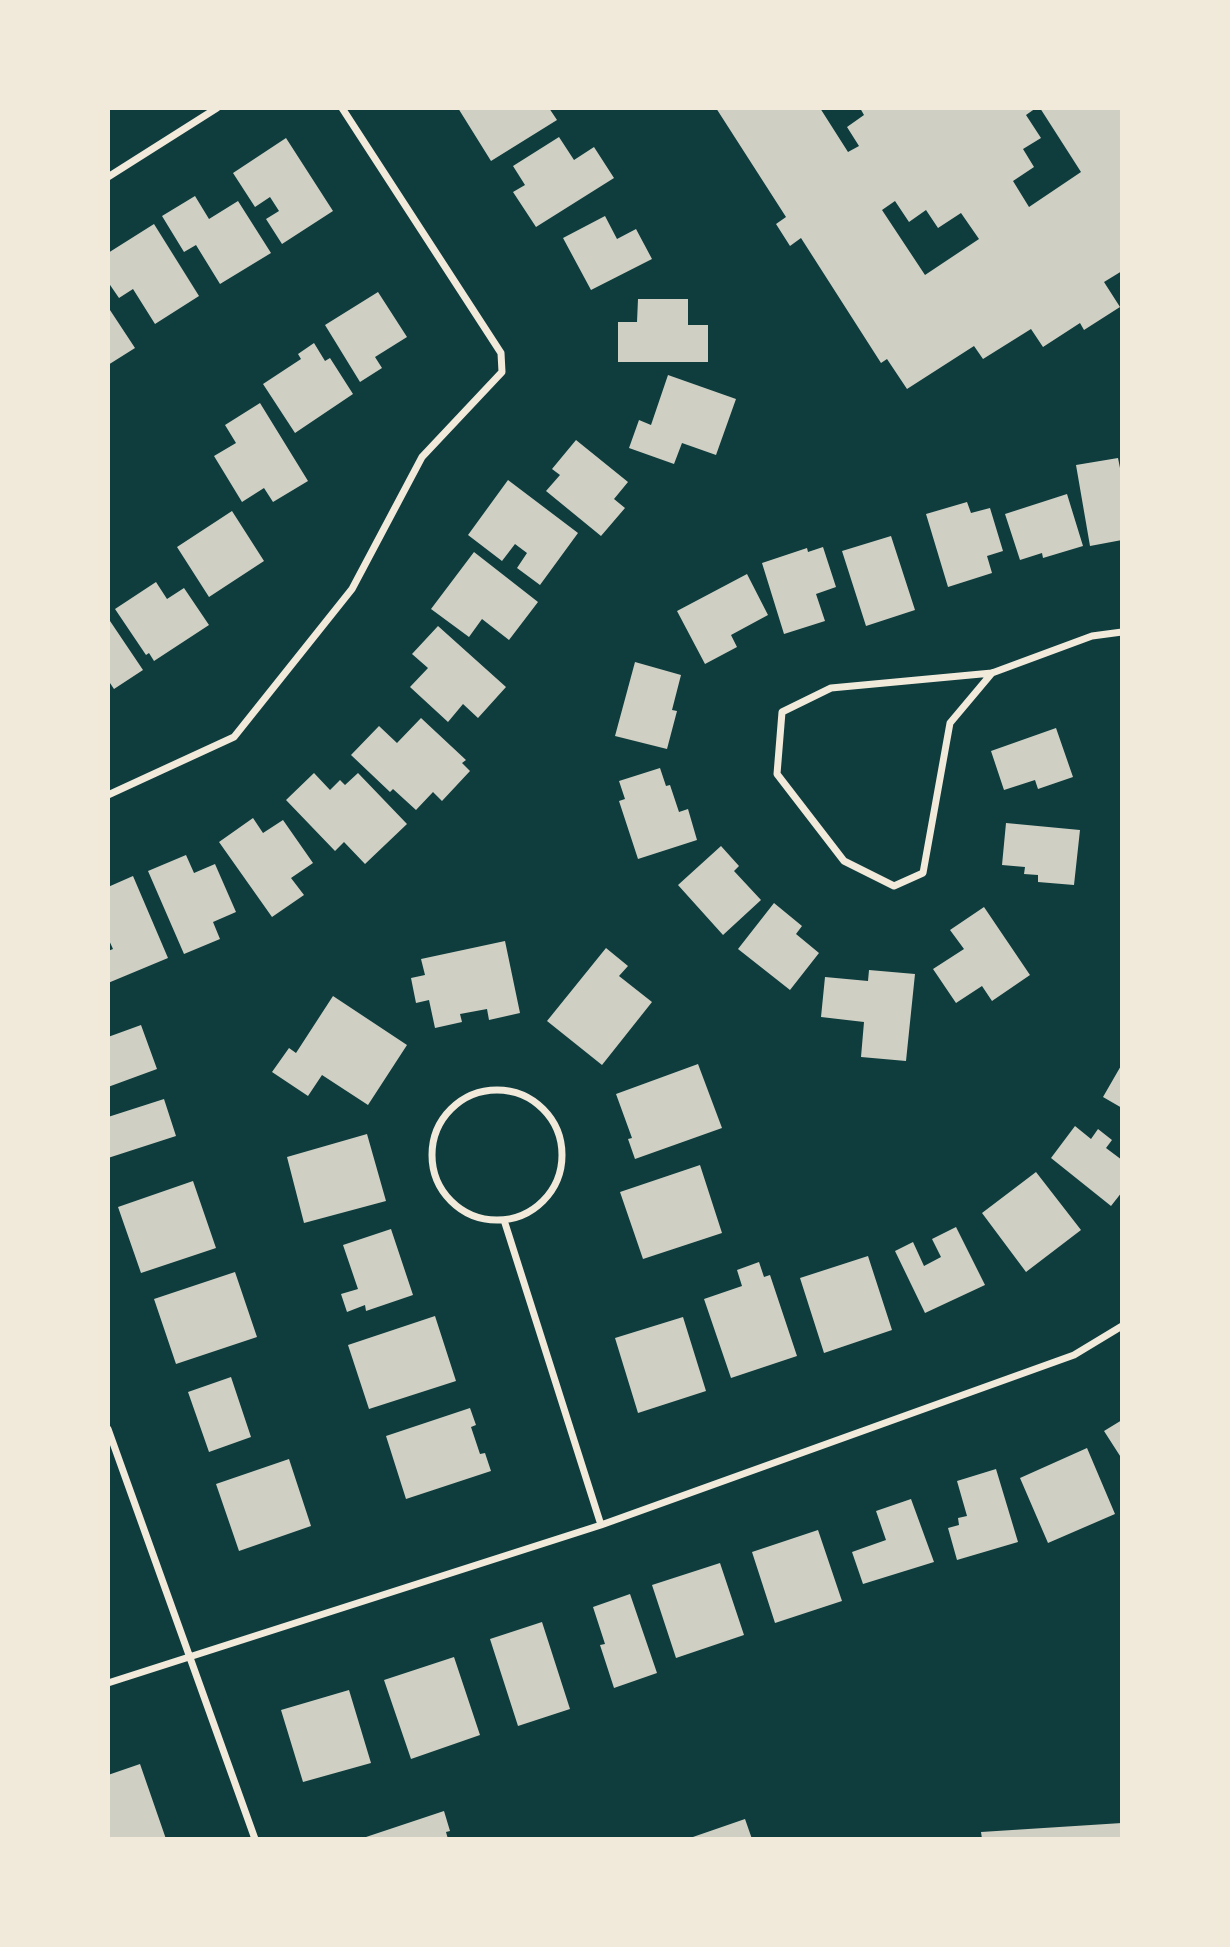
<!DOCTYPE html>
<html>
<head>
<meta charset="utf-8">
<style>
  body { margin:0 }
  #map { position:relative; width:1230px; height:1947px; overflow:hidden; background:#0f3d3e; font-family:Bitter,serif }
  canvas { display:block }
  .frame { position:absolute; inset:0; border:110px solid #f1e9da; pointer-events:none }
</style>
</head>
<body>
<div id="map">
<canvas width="1230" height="1947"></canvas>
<div class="frame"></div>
</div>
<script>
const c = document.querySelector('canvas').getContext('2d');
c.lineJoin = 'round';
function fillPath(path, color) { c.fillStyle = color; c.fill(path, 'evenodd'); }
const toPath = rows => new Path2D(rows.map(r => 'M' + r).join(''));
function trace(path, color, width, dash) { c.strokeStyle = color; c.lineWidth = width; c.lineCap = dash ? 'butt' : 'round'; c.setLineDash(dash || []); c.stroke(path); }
const building = toPath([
  [458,108,549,108,557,120,491,161],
  [716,108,820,108,848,152,859,146,847,127,864,115,860,108,1036,108,1026,115,1041,138,1023,149,1034,167,1013,181,1029,207,1081,172,1040,108,1122,108,1122,271,1104,282,1120,307,1084,330,1080,323,1043,347,1031,329,983,359,974,346,907,389,887,359,881,363,801,238,790,246,776,224,786,217],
  [895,201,909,222,926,210,938,228,961,213,979,239,925,275,882,210],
  [559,137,574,160,594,147,614,178,536,227,513,192,525,185,513,166],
  [286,138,333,211,282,244,266,219,279,211,270,197,255,207,233,173],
  [195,196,209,219,238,201,271,253,220,284,196,245,184,252,162,216],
  [605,216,617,239,636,229,652,259,591,290,563,238],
  [154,224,199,296,155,324,133,289,119,298,108,282,108,253],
  [378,292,407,337,375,357,382,368,360,382,325,325],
  [638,299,688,299,688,325,708,325,708,362,618,362,618,322,637,322],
  [108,307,135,348,108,365],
  [314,343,325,361,330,358,353,394,295,433,263,384,301,359,298,354],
  [668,375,736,399,716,455,682,443,674,464,629,448,639,420,651,425],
  [260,403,308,481,273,502,264,488,242,502,214,456,236,443,225,425],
  [576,440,628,482,614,499,625,508,601,536,546,491,560,475,552,469],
  [1118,458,1122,478,1122,540,1090,546,1076,465],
  [508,480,578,533,540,585,517,568,527,553,515,544,502,561,468,535],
  [1067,494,1083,546,1043,558,1042,553,1020,560,1005,514],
  [967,502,971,513,990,508,1003,551,987,556,992,573,948,587,926,514],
  [232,511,264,561,209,597,177,547],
  [891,536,915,610,866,626,842,551],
  [823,547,836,587,816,594,825,621,784,634,762,563,807,548,808,552],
  [474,552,538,602,509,640,482,619,469,637,431,609],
  [747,574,768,615,731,635,737,647,705,664,677,611],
  [156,582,167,599,184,588,209,625,154,661,149,653,146,655,115,609],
  [108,618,143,670,114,689,108,680],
  [438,626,506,687,478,718,463,704,448,722,410,687,428,668,412,654],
  [635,662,681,675,672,710,677,711,667,749,615,736],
  [421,718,466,760,462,763,470,771,442,801,433,792,416,810,393,789,390,792,351,755,379,726,397,743],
  [1056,728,1073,777,1038,789,1035,780,1004,790,991,751],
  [660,768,666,786,670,785,679,812,688,809,697,840,638,859,619,801,625,799,619,781],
  [314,773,330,790,340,780,345,785,358,773,407,824,365,864,344,842,335,851,286,800],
  [253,818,263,833,283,820,313,863,291,878,304,895,272,917,219,842],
  [1006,823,1080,830,1074,885,1038,882,1038,875,1024,874,1025,867,1002,865],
  [721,846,739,866,734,871,761,900,723,935,678,885],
  [186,855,194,873,215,864,236,912,213,922,220,939,184,954,148,871],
  [133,876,168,958,108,983,108,951,113,949,108,938,108,887],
  [774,903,802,926,796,934,819,953,790,990,738,949],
  [984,907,1030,975,992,1001,982,986,956,1003,933,969,964,949,950,930],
  [505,941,520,1013,489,1020,487,1009,460,1014,462,1022,435,1028,429,1000,416,1003,411,978,425,975,421,959],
  [606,948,628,966,619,976,652,1002,602,1065,547,1021],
  [869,970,915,974,906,1061,861,1057,864,1022,821,1017,825,977,868,981],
  [333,996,407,1045,368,1105,322,1075,308,1096,272,1072,289,1048,296,1053],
  [141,1025,157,1069,108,1087,108,1037],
  [698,1064,722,1128,635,1159,628,1139,632,1138,616,1094],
  [1122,1064,1122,1108,1103,1097],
  [164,1099,176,1136,108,1158,108,1117],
  [1075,1126,1091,1139,1098,1129,1112,1140,1106,1148,1122,1160,1122,1192,1111,1206,1051,1158],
  [367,1134,386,1201,304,1223,287,1157],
  [700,1165,722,1233,643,1259,620,1192],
  [1036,1172,1081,1230,1026,1272,982,1213],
  [193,1181,216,1248,141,1273,118,1207],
  [956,1227,985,1285,925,1313,895,1251,913,1242,924,1266,941,1257,932,1239],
  [391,1229,413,1295,366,1311,365,1305,347,1312,341,1294,358,1289,343,1245],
  [868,1256,892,1330,824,1353,800,1278],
  [759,1262,764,1277,770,1275,797,1356,731,1378,704,1299,742,1286,737,1270],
  [235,1272,257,1337,176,1364,154,1299],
  [435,1316,456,1381,369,1409,348,1345],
  [683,1317,706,1391,638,1413,615,1338],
  [231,1377,251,1437,209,1452,188,1392],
  [470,1408,476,1425,471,1427,480,1454,485,1453,491,1471,406,1499,386,1436],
  [1122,1420,1122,1459,1104,1431],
  [1087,1448,1115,1514,1048,1543,1020,1478],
  [289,1459,311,1526,239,1551,216,1484],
  [996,1469,1018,1542,957,1560,948,1528,959,1525,958,1518,967,1516,957,1481],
  [911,1499,934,1562,863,1584,852,1552,886,1540,876,1511],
  [818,1530,842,1601,775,1623,752,1552],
  [720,1563,744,1635,676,1658,652,1585],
  [630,1594,657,1673,614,1688,600,1645,605,1644,593,1607],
  [542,1622,570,1709,518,1726,490,1639],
  [454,1657,480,1735,411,1759,384,1680],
  [349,1690,371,1763,303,1782,281,1710],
  [140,1764,166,1839,108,1839,108,1775],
  [444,1811,450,1831,446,1832,448,1839,360,1839],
  [745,1819,752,1839,690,1839,690,1838],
  [1122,1823,1122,1839,982,1839,981,1832]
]);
const minor = toPath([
  [108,177,217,108],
  [992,673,950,723,923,873,894,886,844,861,777,774,782,712,831,688,992,673,1092,636,1122,632],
  [108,795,234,737,352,589,422,457,502,372,501,353,342,108],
  '432 1155a65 65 0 1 1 130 0a65 65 0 1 1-130 0Z',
  [504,1220,601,1525],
  [108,1429,255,1839],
  [108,1683,601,1525,1074,1355,1122,1326]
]);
fillPath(building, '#cfcfc3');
trace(minor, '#f1e9da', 7);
</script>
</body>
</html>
